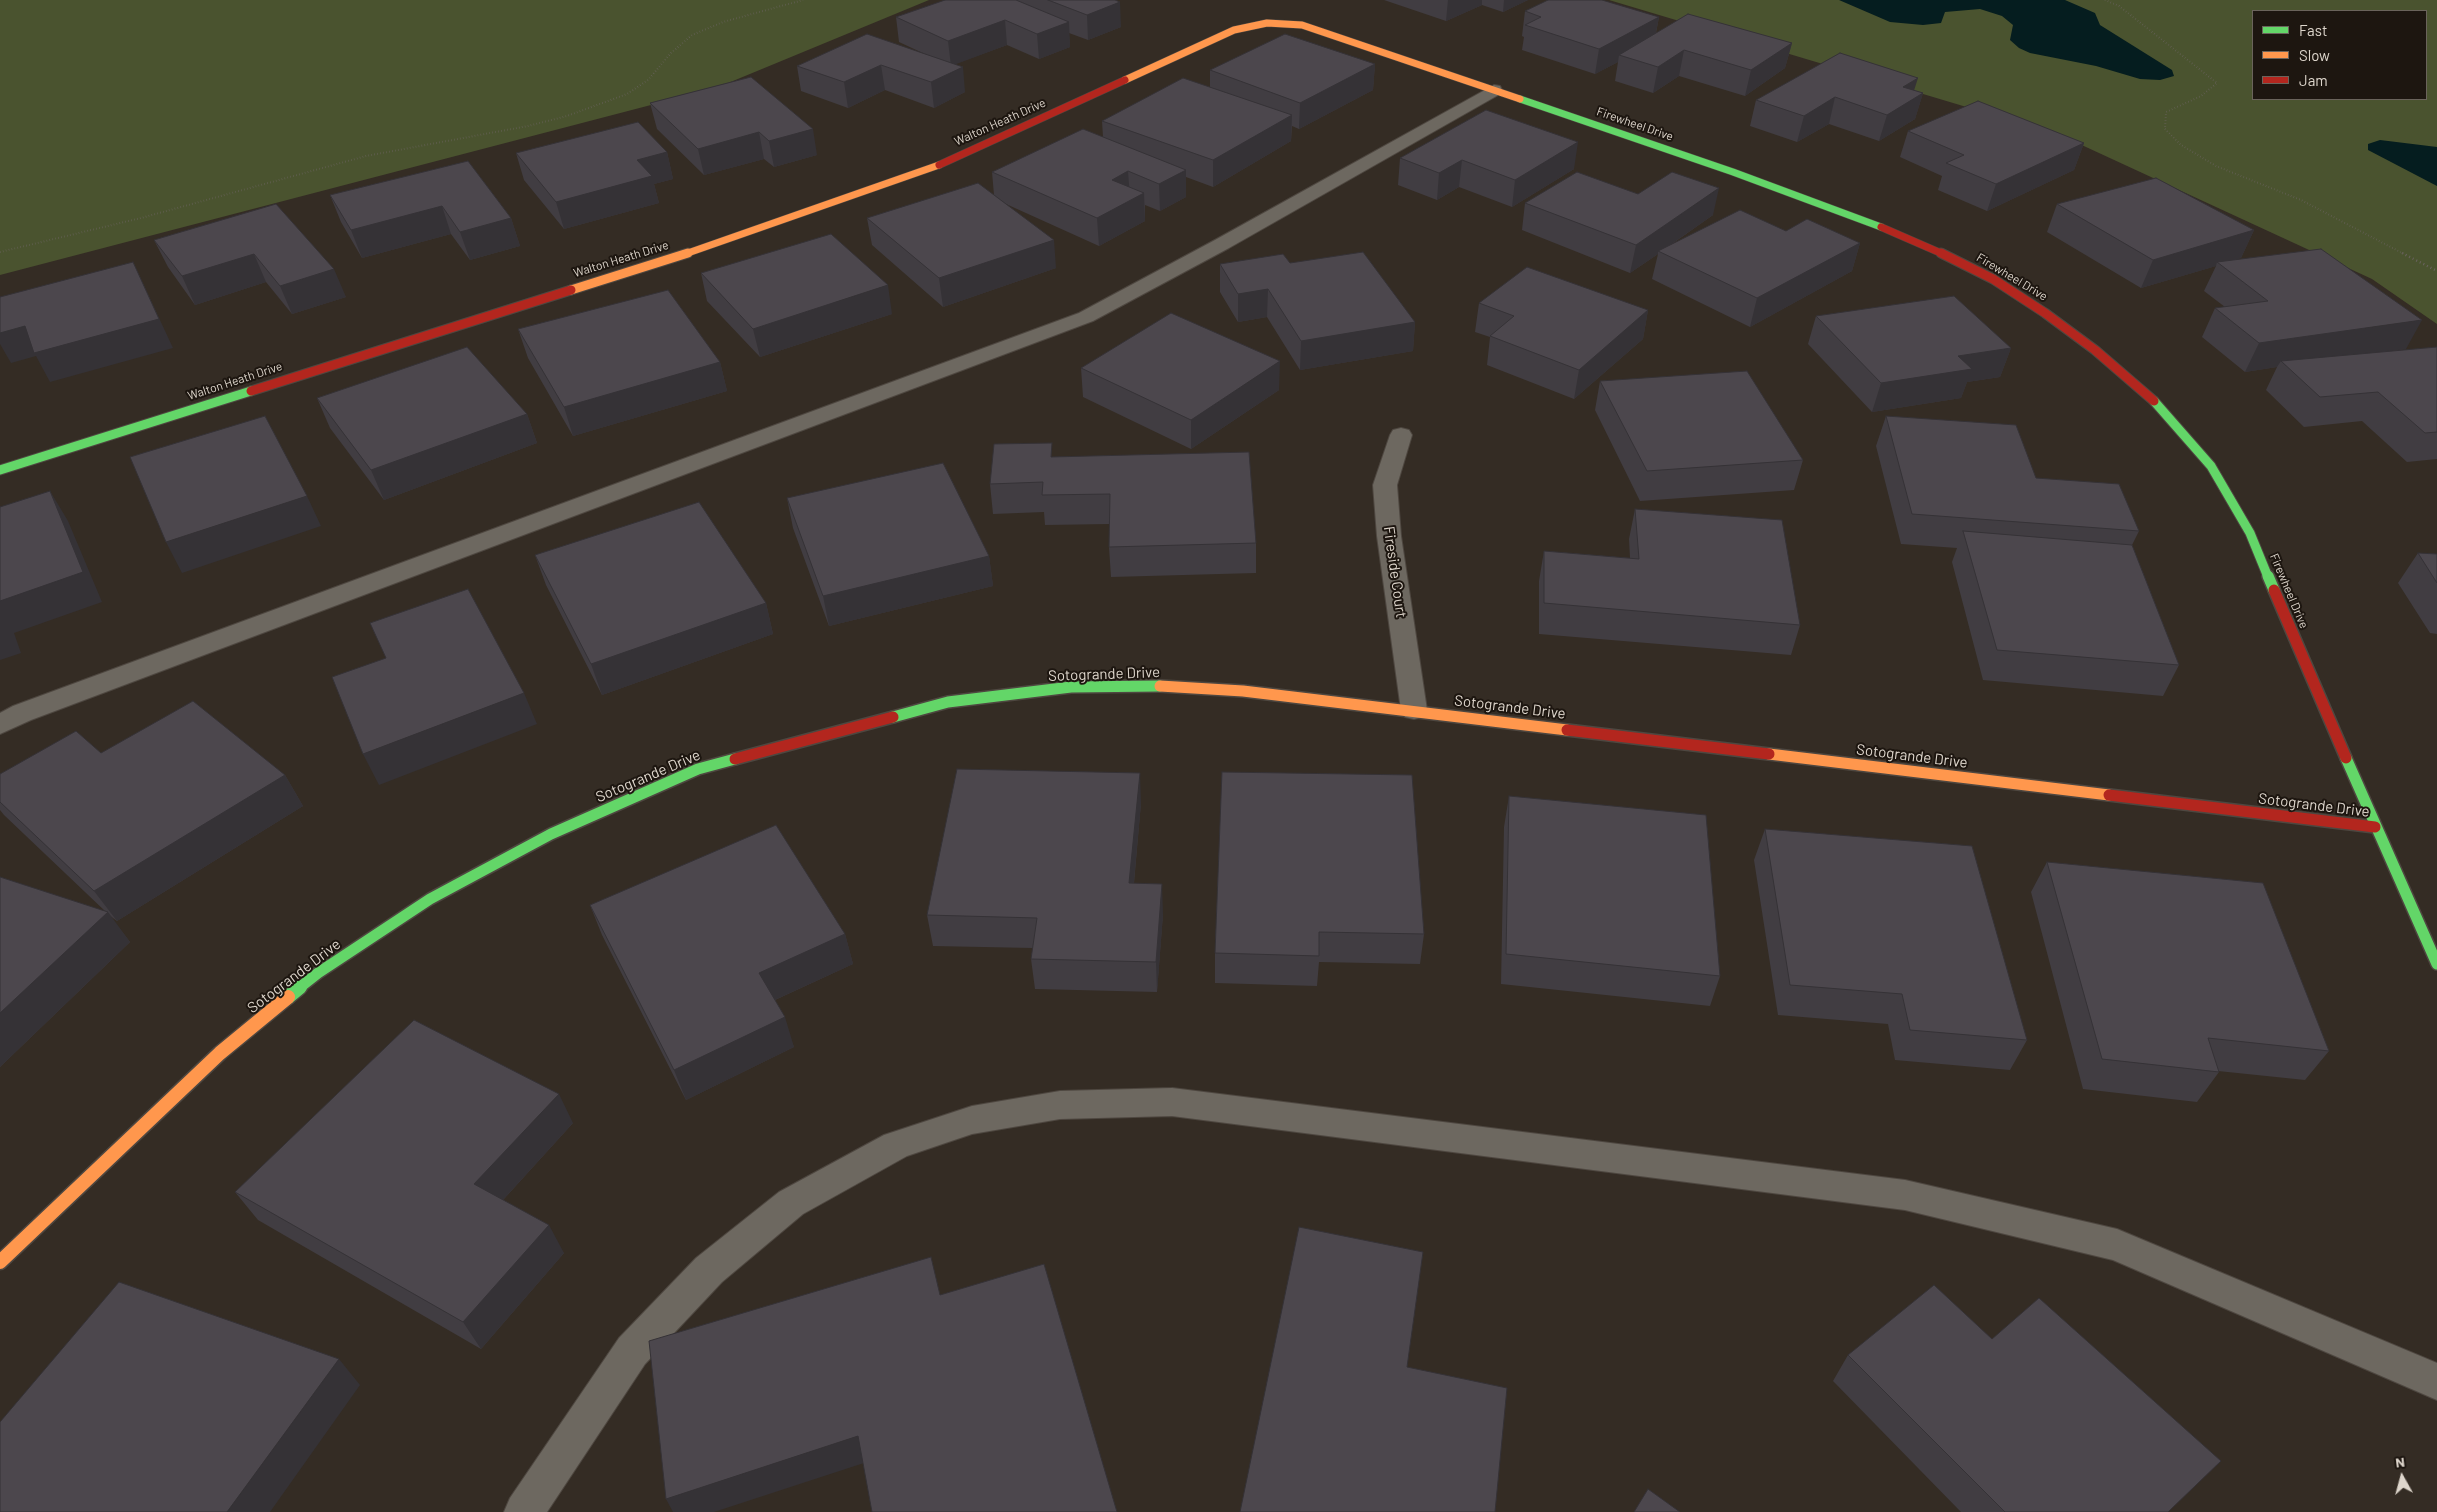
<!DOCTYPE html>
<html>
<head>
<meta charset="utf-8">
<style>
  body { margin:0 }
  #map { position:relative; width:2437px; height:1512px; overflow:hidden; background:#342c24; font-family:Barlow,sans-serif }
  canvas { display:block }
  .legend { position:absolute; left:2252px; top:10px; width:175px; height:90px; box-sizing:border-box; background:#1d1610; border:1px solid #6a635b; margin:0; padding:6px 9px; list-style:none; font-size:15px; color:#ded6cc }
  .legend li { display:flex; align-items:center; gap:10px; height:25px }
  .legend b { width:25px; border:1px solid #6a635b }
  .north { position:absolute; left:2377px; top:1452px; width:50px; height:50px; -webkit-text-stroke:4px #1d1610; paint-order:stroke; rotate:353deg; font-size:14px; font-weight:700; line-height:20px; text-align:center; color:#ded6cc }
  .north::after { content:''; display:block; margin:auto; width:18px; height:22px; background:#ded6cc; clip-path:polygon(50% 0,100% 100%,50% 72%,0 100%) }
</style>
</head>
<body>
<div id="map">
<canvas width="2437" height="1512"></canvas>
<ul class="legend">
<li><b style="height:6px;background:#63d668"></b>Fast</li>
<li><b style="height:6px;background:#ff974d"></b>Slow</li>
<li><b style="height:6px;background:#b3261e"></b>Jam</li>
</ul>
<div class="north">N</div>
</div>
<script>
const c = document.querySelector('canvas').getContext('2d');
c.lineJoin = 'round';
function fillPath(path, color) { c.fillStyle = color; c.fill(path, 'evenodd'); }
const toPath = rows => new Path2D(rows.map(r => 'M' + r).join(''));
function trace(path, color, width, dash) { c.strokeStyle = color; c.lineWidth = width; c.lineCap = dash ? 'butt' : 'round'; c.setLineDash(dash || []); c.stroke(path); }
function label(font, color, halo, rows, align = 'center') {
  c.font = font + ' Barlow,sans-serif'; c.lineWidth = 4; c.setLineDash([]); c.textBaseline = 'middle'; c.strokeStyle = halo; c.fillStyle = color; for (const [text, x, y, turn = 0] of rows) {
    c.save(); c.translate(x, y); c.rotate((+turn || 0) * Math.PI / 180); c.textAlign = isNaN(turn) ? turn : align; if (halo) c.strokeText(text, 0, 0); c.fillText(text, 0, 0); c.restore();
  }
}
const green = toPath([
  [0,0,929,0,716,88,0,275],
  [1609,0,2437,0,2437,324,2372,279,2060,135],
  [2253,11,2426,11,2426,99,2253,99]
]);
const water = toPath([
  [1839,0,2065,0,2095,13,2100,25,2172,70,2174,76,2160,80,2140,79,2096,66,2030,53,2019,48,2010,40,2013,25,2002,16,1980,9,1945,12,1941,23,1923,25,1890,22],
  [2380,140,2437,147,2437,186,2368,150,2368,144]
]);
const pathFar1 = toPath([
  [2105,0,2119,6,2217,83,2201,96,2166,112,2165,129,2181,145,2216,166,2301,200,2404,254],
  [0,252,141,218,366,156,528,126,567,116,627,94,648,80,671,53,692,35,723,22,803,0]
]);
const path = toPath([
  [2402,253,2437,271]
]);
const lane = toPath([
  [1494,85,1500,86,1502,90,1500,94,1229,248,1093,321,31,720,0,734,0,713,13,706,1079,313,1215,240,1494,85],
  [1172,1088,1905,1180,2117,1229,2437,1363,2437,1400,2113,1260,1905,1210,1172,1116,1060,1119,972,1134,907,1156,803,1214,722,1282,645,1364,547,1512,504,1512,510,1498,619,1338,696,1258,779,1192,884,1135,972,1106,1060,1091,1172,1088]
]);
const street = toPath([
  [1401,428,1409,430,1412,435,1397,485,1401,536,1427,710,1423,717,1414,719,1405,717,1401,710,1377,536,1373,485,1390,435,1393,430,1401,428]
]);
const fastFar3 = toPath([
  [1520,99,1733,172,1881,227]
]);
const fastFar2 = toPath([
  [2154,401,2211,466,2250,533,2268,577],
  [0,470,251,391]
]);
const fastFar1 = toPath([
  [2268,576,2274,590],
  [893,717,948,702,1071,687,1160,686],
  [2346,758,2437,964],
  [299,988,318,973,430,899,551,834,698,769,735,759]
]);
const fast = toPath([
  [288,997,300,987]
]);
const slowFar3 = toPath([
  [1125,80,1234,30,1267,23,1302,25,1520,99],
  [685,254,939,165]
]);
const slowFar2 = toPath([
  [571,290,688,253]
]);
const slowFar1 = toPath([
  [1160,686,1243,691,1567,730],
  [1769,754,2109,795]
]);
const slow = toPath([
  [0,1262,220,1053,288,997]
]);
const jamFar2 = toPath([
  [939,165,1125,80],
  [1881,227,1943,254]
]);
const jamFar1 = toPath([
  [1941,253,1993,279,2045,313,2095,350,2154,401],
  [251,391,571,290]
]);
const jam = toPath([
  [2274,590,2346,758],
  [1567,730,1769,754],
  [735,759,893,717],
  [2109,795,2375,827]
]);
const wall = toPath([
  [945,0,1115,0,1121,27,1088,40,1069,33,1070,47,1039,59,1007,45,955,64,965,92,934,108,885,90,848,108,801,91,797,66,927,55,899,42,896,17],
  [1384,0,1528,0,1503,12,1482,5,1446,21],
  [1525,11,1659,17,1656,33,1792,43,1785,68,1745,96,1679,76,1653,93,1615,81,1618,62,1595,74,1522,50,1524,37,1522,36],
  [1375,64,1373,90,1299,129,1292,126,1291,141,1213,187,1186,177,1186,197,1160,211,1145,205,1145,221,1099,246,1006,204,1056,268,943,307,872,245,867,218,994,195,992,172,1103,137,1102,121,1210,88,1210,70],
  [751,77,817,155,774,167,764,159,704,175,657,129,650,103],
  [1914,90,1923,93,1915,119,1879,141,1829,124,1797,142,1750,126,1756,100],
  [1486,110,1574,169,1512,207,1459,187,1437,200,1398,185,1400,158],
  [1908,131,2084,143,2074,170,1987,211,1938,190,1942,176,1900,157],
  [667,152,673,179,654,184,659,203,564,229,524,180,516,153],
  [468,161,511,218,520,246,470,260,451,234,362,258,341,222,330,195],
  [1638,194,1713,215,1669,246,1786,231,1860,243,1852,271,1750,327,1652,279,1658,254,1630,273,1522,230,1525,203],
  [276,204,346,297,292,314,266,282,195,305,168,267,154,240],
  [2057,204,2254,230,2241,258,2234,260,2406,349,2386,352,2437,347,2437,459,2407,462,2362,421,2304,427,2266,390,2277,367,2245,372,2202,337,2215,308,2225,307,2204,291,2216,266,2141,288,2047,232],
  [1290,263,1415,322,1413,351,1300,370,1267,317,1238,322,1220,292,1220,264],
  [701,273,892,314,760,357,707,301],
  [1479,303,1648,310,1643,339,1574,399,1487,365,1490,337,1475,332],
  [1816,316,2011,348,2000,377,1967,382,1961,398,1872,412,1808,344],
  [518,329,720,362,727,391,573,436,528,358],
  [1081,368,1279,390,1191,449,1083,397],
  [1600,381,1803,460,1794,490,1640,501,1595,410],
  [317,398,527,414,537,443,384,500,330,428],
  [1886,416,2036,478,2139,531,2132,545,2179,665,2163,696,1983,680,1952,562,1957,548,1901,544,1876,446],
  [1053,457,1256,543,1256,573,1111,577,1109,547,1110,524,1045,525,1044,512,993,514,990,484],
  [787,498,989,556,993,586,829,626,793,528],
  [1635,509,1800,625,1791,655,1539,634,1539,581,1544,551,1630,558,1629,539],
  [2418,553,2437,554,2437,634,2430,633,2398,583],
  [535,555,766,603,773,634,602,695,546,585],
  [101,753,285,775,303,806,117,921,109,915,130,942,0,1067,0,877,106,912,4,815,0,810,0,774],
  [1222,772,1424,934,1420,964,1319,962,1317,986,1215,983,1215,953],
  [1509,796,1720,976,1710,1006,1501,984,1504,827],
  [1141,803,1134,883,1163,914,1157,992,1035,989,1031,959,1033,948,933,946,927,915],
  [1765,829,2027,1040,2010,1070,1895,1060,1888,1024,1778,1015,1754,860],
  [2047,862,2329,1051,2305,1080,2218,1071,2219,1072,2197,1102,2083,1089,2031,892],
  [590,905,845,934,853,964,775,1000,794,1047,686,1100,602,935],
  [573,1123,503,1200,564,1253,481,1349,258,1220,235,1192],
  [1848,1355,2168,1512,1961,1512,1833,1381]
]);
const shadedWall = toPath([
  [1448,0,1482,0,1482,5,1446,21],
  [1504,0,1528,0,1503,12],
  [1120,2,1121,27,1088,40,1087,15],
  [1659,17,1654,42,1619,55,1618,62,1595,74,1599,49],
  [1005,20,1007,45,951,66,948,41],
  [1069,22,1070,47,1039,59,1037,34],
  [1792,43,1785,68,1745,96,1751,70],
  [1684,50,1679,76,1653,93,1658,67],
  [1375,64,1373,90,1299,129,1300,103],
  [881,65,885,90,848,108,844,82],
  [963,67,965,92,934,108,931,82],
  [1918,78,1911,100,1923,93,1915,119,1879,141,1887,115,1903,87],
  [1835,97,1829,124,1797,142,1804,116],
  [1292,115,1291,141,1213,187,1213,160],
  [813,129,817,155,774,167,769,141],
  [759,132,764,159,704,175,698,149],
  [1578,142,1574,169,1512,207,1515,180],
  [2084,143,2074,170,1987,211,1996,184],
  [667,152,673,179,654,184,659,203,564,229,556,202,637,160],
  [1462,160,1459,187,1437,200,1439,173],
  [1186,170,1186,197,1160,211,1159,184],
  [1128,171,1130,198,1112,180],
  [1719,188,1713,215,1660,252,1658,251,1658,254,1630,273,1636,245],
  [1144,193,1145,221,1099,246,1097,218],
  [442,206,451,234,362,258,351,230],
  [511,218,520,246,470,260,460,232],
  [2254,230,2241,258,2220,264,2217,262,2216,266,2141,288,2153,260],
  [1054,240,1056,268,943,307,939,278],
  [1860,243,1852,271,1750,327,1757,298],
  [254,254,266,282,195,305,182,276],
  [133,262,173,348,50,382,36,356,11,363,0,344,0,333],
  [334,269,346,297,292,314,280,286],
  [888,285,892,314,760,357,753,329],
  [1268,289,1267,317,1238,322,1238,294],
  [1648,310,1643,339,1574,399,1579,370],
  [2422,320,2406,349,2286,366,2281,361,2277,367,2245,372,2259,343],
  [1415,322,1413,351,1300,370,1301,341],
  [2011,348,2000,377,1967,382,1961,398,1872,412,1881,383,1958,356],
  [1280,361,1279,390,1191,449,1191,420],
  [720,362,727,391,573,436,564,407],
  [527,414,537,443,384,500,371,470],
  [50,491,68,521,102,602,14,633,21,653,0,660,0,601],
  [307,496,321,526,182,573,166,542],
  [989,556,993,586,829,626,823,596],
  [766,603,773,634,602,695,591,664],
  [524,693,537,724,379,785,363,754],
  [1140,773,1141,803,1131,913,1129,883],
  [285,775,303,806,117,921,94,891],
  [1162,884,1163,914,1157,992,1156,962],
  [108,912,130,942,0,1067,0,1013],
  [845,934,853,964,768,1003,759,973],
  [785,1017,794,1047,686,1100,674,1070],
  [559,1094,573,1123,491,1213,474,1184],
  [549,1225,564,1253,481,1349,463,1322],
  [339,1359,360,1385,270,1512,227,1512],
  [858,1436,867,1462,714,1512,673,1512,666,1499]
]);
const building = toPath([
  [945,0,1016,0,1069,22,1037,34,1005,20,948,41,896,17,945,0],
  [1048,0,1115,0,1120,2,1087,15,1048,0],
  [1548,0,1602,0,1659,17,1599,49,1525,25,1541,17,1525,11,1548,0],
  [1688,14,1792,43,1751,70,1684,50,1658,67,1619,55,1688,14],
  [867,34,963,67,931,82,881,65,844,82,797,66,867,34],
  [1285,34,1375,64,1300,103,1210,70,1285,34],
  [1840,53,1918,78,1903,87,1923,93,1887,115,1835,97,1804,116,1756,100,1840,53],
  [751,77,813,129,769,141,759,132,698,149,650,103,751,77],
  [1183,78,1292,115,1213,160,1102,121,1183,78],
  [1978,101,2084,143,1996,184,1946,163,1964,155,1908,131,1978,101],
  [1486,110,1578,142,1515,180,1462,160,1439,173,1400,158,1486,110],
  [638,122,667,152,637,160,652,176,556,202,516,153,638,122],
  [1083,129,1186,170,1159,184,1128,171,1112,180,1144,193,1097,218,992,172,1083,129],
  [468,161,511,218,460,232,442,206,351,230,330,195,468,161],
  [1577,172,1638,194,1672,172,1719,188,1636,245,1525,203,1577,172],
  [2156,178,2254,230,2153,260,2057,204,2156,178],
  [978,183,1054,240,939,278,867,218,978,183],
  [276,204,334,269,280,286,254,254,182,276,154,240,276,204],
  [1740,210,1786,231,1807,219,1860,243,1757,298,1658,251,1740,210],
  [831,234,888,285,753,329,701,273,831,234],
  [2321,249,2422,320,2259,343,2215,308,2268,301,2217,262,2321,249],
  [1363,252,1415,322,1301,341,1268,289,1238,294,1220,264,1283,254,1290,263,1363,252],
  [133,262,159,319,34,353,25,326,0,333,0,297,133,262],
  [1527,267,1648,310,1579,370,1490,336,1514,316,1479,303,1527,267],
  [668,290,720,362,564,407,518,329,668,290],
  [1954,296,2011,348,1958,356,1972,369,1881,383,1816,316,1954,296],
  [1171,313,1280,361,1191,420,1081,368,1171,313],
  [467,347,527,414,371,470,317,398,467,347],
  [2437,347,2437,432,2425,433,2378,392,2320,397,2281,361,2437,347],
  [1747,371,1803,460,1647,471,1600,381,1747,371],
  [265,416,307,496,166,542,130,457,265,416],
  [1886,416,2016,425,2036,478,2119,484,2139,531,1912,514,1886,416],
  [1052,443,1051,457,1249,452,1256,543,1109,547,1110,494,1042,495,1043,482,990,484,994,444,1052,443],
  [943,463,989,556,823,596,787,498,943,463],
  [50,491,83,572,0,601,0,507,50,491],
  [699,502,766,603,591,664,535,555,699,502],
  [1635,509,1782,520,1800,625,1544,603,1544,551,1639,559,1635,509],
  [1963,531,2132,545,2179,665,1997,650,1963,531],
  [2418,553,2437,554,2437,583,2418,553],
  [468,589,524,693,363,754,332,677,386,658,370,623,468,589],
  [193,701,285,775,94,891,0,802,0,774,76,731,101,753,193,701],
  [957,769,1140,773,1129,883,1162,884,1156,962,1031,959,1037,918,927,915,957,769],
  [1222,772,1412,775,1424,934,1319,932,1319,956,1215,953,1222,772],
  [1509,796,1706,815,1720,976,1506,954,1509,796],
  [776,825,845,934,759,973,785,1017,674,1070,590,905,776,825],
  [1765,829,1972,846,2027,1040,1910,1030,1902,994,1790,985,1765,829],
  [2047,862,2263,883,2329,1051,2208,1038,2219,1072,2102,1059,2047,862],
  [0,877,108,912,0,1013,0,877],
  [414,1020,559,1094,474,1184,549,1225,463,1322,235,1192,414,1020],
  [1299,1227,1423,1252,1407,1367,1507,1388,1495,1512,1240,1512,1299,1227],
  [931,1257,940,1295,1044,1264,1117,1512,872,1512,858,1436,666,1499,649,1341,931,1257],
  [119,1282,339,1359,227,1512,0,1512,0,1422,119,1282],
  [1934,1285,1992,1339,2039,1298,2221,1461,2168,1512,2005,1512,1848,1355,1934,1285],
  [1648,1489,1680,1512,1634,1512,1648,1489]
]);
const farStreetnames = [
  ["Walton Heath Drive",1000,122,-24],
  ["Firewheel Drive",1635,124,19],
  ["Walton Heath Drive",621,259,-17],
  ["Firewheel Drive",2012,277,31],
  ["Walton Heath Drive",235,381,-18],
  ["Firewheel Drive",2289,591,67]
];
const streetNames = [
  ["Fireside Court",1395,572,82],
  ["Sotogrande Drive",1104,674,-2],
  ["Sotogrande Drive",1510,707,7],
  ["Sotogrande Drive",1912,756,7],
  ["Sotogrande Drive",648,776,-23],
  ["Sotogrande Drive",2314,805,7],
  ["Sotogrande Drive",294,976,-37]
];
fillPath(green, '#4a532f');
fillPath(water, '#051d1f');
trace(lane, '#4e4740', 2);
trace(street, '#4e4740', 2);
trace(fastFar3, '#4e4740', 8);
trace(fastFar2, '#4e4740', 11);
trace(fastFar1, '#4e4740', 14);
trace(fast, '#4e4740', 17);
trace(slowFar3, '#4e4740', 8);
trace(slowFar2, '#4e4740', 11);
trace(slowFar1, '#4e4740', 14);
trace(slow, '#4e4740', 17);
trace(jamFar2, '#4e4740', 8);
trace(jamFar1, '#4e4740', 11);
trace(jam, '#4e4740', 14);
trace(pathFar1, '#6a635e', 2, [0.5, 2.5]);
trace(path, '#6a635e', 2.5, [1, 3]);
fillPath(lane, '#6d6860');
fillPath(street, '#6d6860');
trace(fastFar3, '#63d668', 7);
trace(fastFar2, '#63d668', 9);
trace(fastFar1, '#63d668', 11);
trace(fast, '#63d668', 14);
trace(slowFar3, '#ff974d', 7);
trace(slowFar2, '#ff974d', 9);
trace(slowFar1, '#ff974d', 11);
trace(slow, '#ff974d', 14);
trace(jamFar2, '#b3261e', 7);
trace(jamFar1, '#b3261e', 9);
trace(jam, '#b3261e', 11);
fillPath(wall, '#413d42');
fillPath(shadedWall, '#353236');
fillPath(building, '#4c474d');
trace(building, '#353236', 1);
label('12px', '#ded6cc', '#1d1610', farStreetnames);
label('15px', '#ded6cc', '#1d1610', streetNames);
</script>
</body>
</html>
